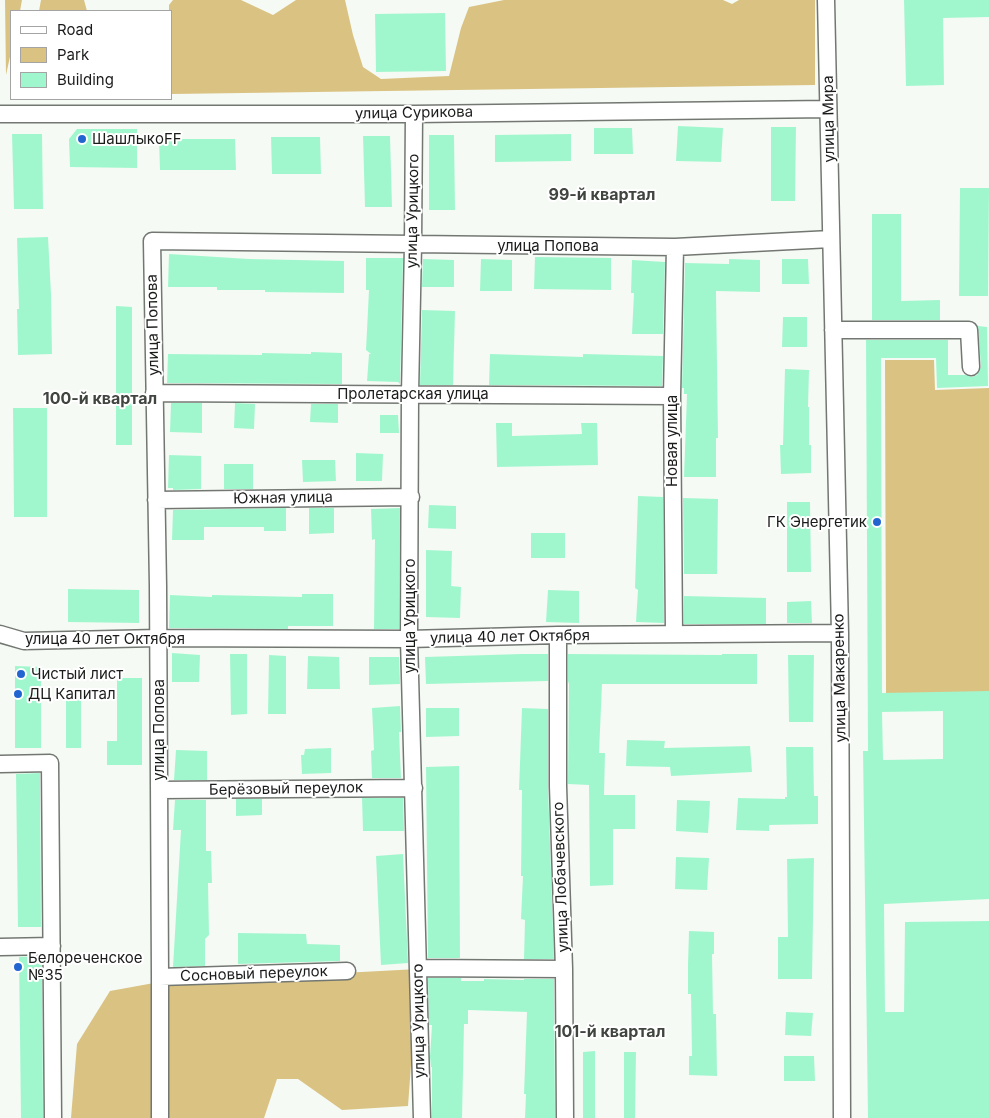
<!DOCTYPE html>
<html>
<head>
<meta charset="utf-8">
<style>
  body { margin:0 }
  #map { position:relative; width:989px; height:1118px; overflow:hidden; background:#f5faf4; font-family:Inter,sans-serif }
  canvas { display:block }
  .legend { position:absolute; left:10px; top:10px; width:162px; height:90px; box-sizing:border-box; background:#fff; border:1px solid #a3a4a3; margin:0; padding:6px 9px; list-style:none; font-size:15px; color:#1a1c1a }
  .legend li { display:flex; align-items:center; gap:10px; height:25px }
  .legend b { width:25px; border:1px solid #a3a4a3 }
</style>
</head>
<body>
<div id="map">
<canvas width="989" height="1118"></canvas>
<ul class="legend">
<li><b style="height:6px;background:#fff"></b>Road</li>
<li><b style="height:14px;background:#dac282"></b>Park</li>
<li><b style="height:14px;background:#a1f7cd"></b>Building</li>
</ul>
</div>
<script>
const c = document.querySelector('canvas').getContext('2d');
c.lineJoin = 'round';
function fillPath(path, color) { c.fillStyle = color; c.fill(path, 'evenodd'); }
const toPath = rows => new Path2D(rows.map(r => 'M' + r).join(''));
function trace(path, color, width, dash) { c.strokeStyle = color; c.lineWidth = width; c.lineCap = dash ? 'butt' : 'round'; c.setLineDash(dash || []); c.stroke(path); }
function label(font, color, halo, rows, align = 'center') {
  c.font = font + ' Inter,sans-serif'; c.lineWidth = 4; c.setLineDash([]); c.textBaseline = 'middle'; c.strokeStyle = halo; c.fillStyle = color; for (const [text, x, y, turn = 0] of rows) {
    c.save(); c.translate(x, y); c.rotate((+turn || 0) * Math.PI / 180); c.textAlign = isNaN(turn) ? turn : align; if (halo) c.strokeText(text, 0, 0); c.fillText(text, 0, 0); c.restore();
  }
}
const green = toPath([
  [5,0,22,0,20,11,11,11,11,52,6,75],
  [41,0,84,0,87,11,39,11],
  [173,0,241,0,273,15,296,0,345,0,353,35,363,67,381,79,449,76,461,28,469,7,504,0,723,0,732,4,739,0,815,0,815,85,171,94,171,11,169,11,169,5],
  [885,360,934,360,935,390,989,388,989,693,886,695],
  [418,969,408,1106,342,1110,298,1079,277,1079,264,1118,71,1118,77,1044,110,991,154,983]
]);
const building = toPath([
  [904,0,989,0,989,17,943,18,944,85,906,86],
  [445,13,446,71,376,72,375,14],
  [678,126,723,128,721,162,676,161],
  [771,127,796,127,795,201,771,201],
  [594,128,632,128,633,154,594,154],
  [77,129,137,129,137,168,70,167,69,139],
  [12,134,42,134,43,209,14,209],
  [571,134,571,161,495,162,495,135],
  [429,135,454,135,455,210,429,210],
  [363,136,390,136,392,207,365,207],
  [271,137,320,137,321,174,272,174],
  [159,139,235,139,236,170,160,170],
  [960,188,989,188,988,296,959,296],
  [872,214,901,214,901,301,940,300,940,320,872,320],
  [48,237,51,294,52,354,18,355,17,309,19,309,17,238],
  [169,254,249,259,344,261,344,293,265,292,265,290,217,290,217,287,168,287],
  [535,257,611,258,611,290,534,289],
  [366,258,403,258,400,384,398,382,367,381,369,354,371,354,366,350,369,290,366,290],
  [423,259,454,260,454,287,422,287],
  [481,259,512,260,512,291,480,291],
  [729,259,760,260,760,292,716,291,718,438,716,438,716,477,684,477,687,394,684,394,684,388,682,388,685,263,729,264],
  [782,259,808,259,809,284,782,284],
  [632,260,665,262,663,334,632,334,634,293,631,293],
  [116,306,132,307,132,445,116,445],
  [422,310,455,311,453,385,420,385],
  [783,317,807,317,807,347,782,347],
  [978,326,987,327,988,386,937,388,936,358,881,358,882,693,989,691,989,899,884,904,885,1012,904,1012,905,922,989,921,989,1118,868,1118,863,751,868,751,866,340,948,340,948,375,966,375,972,377,977,375,981,367],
  [943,711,943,759,883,760,882,712],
  [311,352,342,353,342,384,167,383,168,354,262,355,262,353,311,354],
  [490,354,583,357,583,354,663,356,662,386,489,385],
  [785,369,809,370,808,407,809,407,809,445,811,445,811,473,781,474,780,445,783,445],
  [171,403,202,403,202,433,170,432],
  [235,403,255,404,254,429,234,428],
  [311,404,338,404,338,423,310,422],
  [13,408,47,408,47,517,14,517],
  [380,415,398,415,399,433,380,433],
  [496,423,512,423,512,436,582,434,581,423,597,423,598,465,497,467],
  [356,453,383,454,382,481,356,481],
  [169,455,201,456,201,489,173,490,173,488,168,488],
  [302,460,335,460,336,481,303,482],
  [224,464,253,464,253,489,224,489],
  [638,496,663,497,664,623,636,622,638,590,635,588],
  [683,498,718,499,717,574,684,574],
  [787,502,810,502,811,572,787,572],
  [429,505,456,506,456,529,428,528],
  [286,508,286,531,264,531,264,527,204,527,204,540,172,540,173,510],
  [309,508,334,508,334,533,309,534],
  [400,508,399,629,374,629,375,539,372,540,371,509],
  [531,533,565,533,565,558,531,558],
  [426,550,452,551,451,586,461,587,460,618,426,617],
  [68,589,139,590,139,623,68,622],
  [548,590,579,591,579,623,546,622],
  [302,594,333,594,333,626,288,626,288,629,169,628,170,595,212,597,212,595,302,597],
  [684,596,766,598,766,624,684,624],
  [811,601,812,623,787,623,787,602],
  [172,653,200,655,199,682,172,682],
  [230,654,247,654,247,714,231,715],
  [521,654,548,654,548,681,426,684,425,657],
  [568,654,722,655,722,654,757,654,757,684,602,684,599,753,605,753,604,795,635,795,635,829,613,829,613,885,590,886,589,785,568,784,569,684,568,681],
  [269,655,286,656,286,714,268,714],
  [788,655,814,655,813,722,789,722],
  [308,656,339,657,340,689,307,689],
  [369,657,399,657,400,684,369,685],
  [15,666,41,667,41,748,15,748],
  [117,678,142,678,142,765,107,765,107,741,117,741],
  [66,690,81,690,81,748,66,748],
  [400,706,401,732,399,732,401,778,372,778,371,751,374,750,372,708],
  [426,708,459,708,459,736,426,737],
  [522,708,548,709,548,786,554,959,524,959,525,920,521,919,523,876,521,876,522,790,519,790],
  [627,740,665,741,664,748,750,746,752,772,671,776,670,767,626,766],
  [786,747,813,747,814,796,818,796,818,824,769,825,769,831,736,830,738,798,785,799,785,797,787,797],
  [331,748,331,773,302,774,301,755,304,755,305,749],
  [176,750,207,751,207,780,174,780],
  [459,766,460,958,428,958,426,767],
  [40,773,41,927,18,927,16,774],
  [362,798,403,798,404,831,363,831],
  [236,799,262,799,262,815,236,816],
  [175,800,206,800,206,851,211,851,212,883,208,883,209,935,205,939,205,966,173,967,181,830,173,830],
  [677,800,710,801,708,833,676,831],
  [403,854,408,963,381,965,376,856],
  [676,857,709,858,707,890,675,889],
  [814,858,812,979,778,979,778,937,788,937,787,859],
  [689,931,714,932,714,954,712,954,713,1014,716,1014,717,1076,689,1075,689,1056,692,1056,691,994,688,994,688,964],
  [238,933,306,934,307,944,340,945,340,961,238,964],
  [42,956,43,1118,21,1118,19,957],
  [428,978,461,978,461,981,484,981,484,979,524,980,524,979,554,979,555,1118,525,1118,526,1094,524,1094,527,1012,468,1010,468,1024,464,1024,462,1118,432,1118,432,1067,431,1067,430,1057,432,1025,429,1025],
  [786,1012,813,1013,811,1036,785,1035],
  [595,1051,595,1118,583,1118,583,1052],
  [624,1052,636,1052,635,1118,624,1118],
  [784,1056,814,1056,815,1081,784,1081]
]);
const minor = toPath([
  [826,0,840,633,842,1118],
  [0,114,414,114,828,109],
  [414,114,413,245,410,394,409,639,422,1118],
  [833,330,969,330,971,367],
  [154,393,672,396],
  [156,500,411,497],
  [0,634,24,641,158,638,409,639,558,635,840,633],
  [674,634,672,396,675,247],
  [558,635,558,786,564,969,565,1118],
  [0,764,50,763,53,1118],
  [159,790,414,788],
  [0,947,52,946],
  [418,968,564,969],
  [160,977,347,971],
  [160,1118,160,977,158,586,152,241,675,247,831,239]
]);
const markers = [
  [82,139,5,"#2265d1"],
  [877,522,5,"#2265d1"],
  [21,674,5,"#2265d1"],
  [18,694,5,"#2265d1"],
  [18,967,5,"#2265d1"]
];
const streetNames = [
  ["улица Сурикова",414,113,-1],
  ["улица Мира",829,119,-91],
  ["улица Урицкого",413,211,-89],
  ["улица Попова",548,246],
  ["улица Попова",153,325,-91],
  ["Пролетарская улица",413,394],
  ["Новая улица",672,441,-90],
  ["Южная улица",283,498,-1],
  ["улица Урицкого",410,616,-90],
  ["улица 40 лет Октября",510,637,-1],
  ["улица 40 лет Октября",105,639],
  ["улица Макаренко",840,678,-91],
  ["улица Попова",159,730,-90],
  ["Берёзовый переулок",286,789,-1],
  ["улица Лобачевского",561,877,-92],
  ["Сосновый переулок",254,974,-2],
  ["улица Урицкого",419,1021,-91]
];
const poiNames = [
  ["ШашлыкoFF",92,139],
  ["ГК Энергетик",867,522,"right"],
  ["Чистый лист",31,674],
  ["ДЦ Капитал",28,694],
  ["Белореченское",28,958],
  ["№35",28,975]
];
const neighbourhoodNames = [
  ["99-й квартал",602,195],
  ["100-й квартал",100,399],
  ["101-й квартал",610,1032]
];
fillPath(green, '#dac282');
fillPath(building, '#a1f7cd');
trace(minor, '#737772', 19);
trace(minor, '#fff', 16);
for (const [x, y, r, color] of markers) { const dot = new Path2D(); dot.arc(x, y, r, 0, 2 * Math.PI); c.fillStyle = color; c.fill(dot); trace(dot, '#fff', 2); }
label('15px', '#1a1c1a', '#fff', streetNames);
label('15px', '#1a1c1a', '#fff', poiNames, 'left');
label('bold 16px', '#414540', '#fff', neighbourhoodNames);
</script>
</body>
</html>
